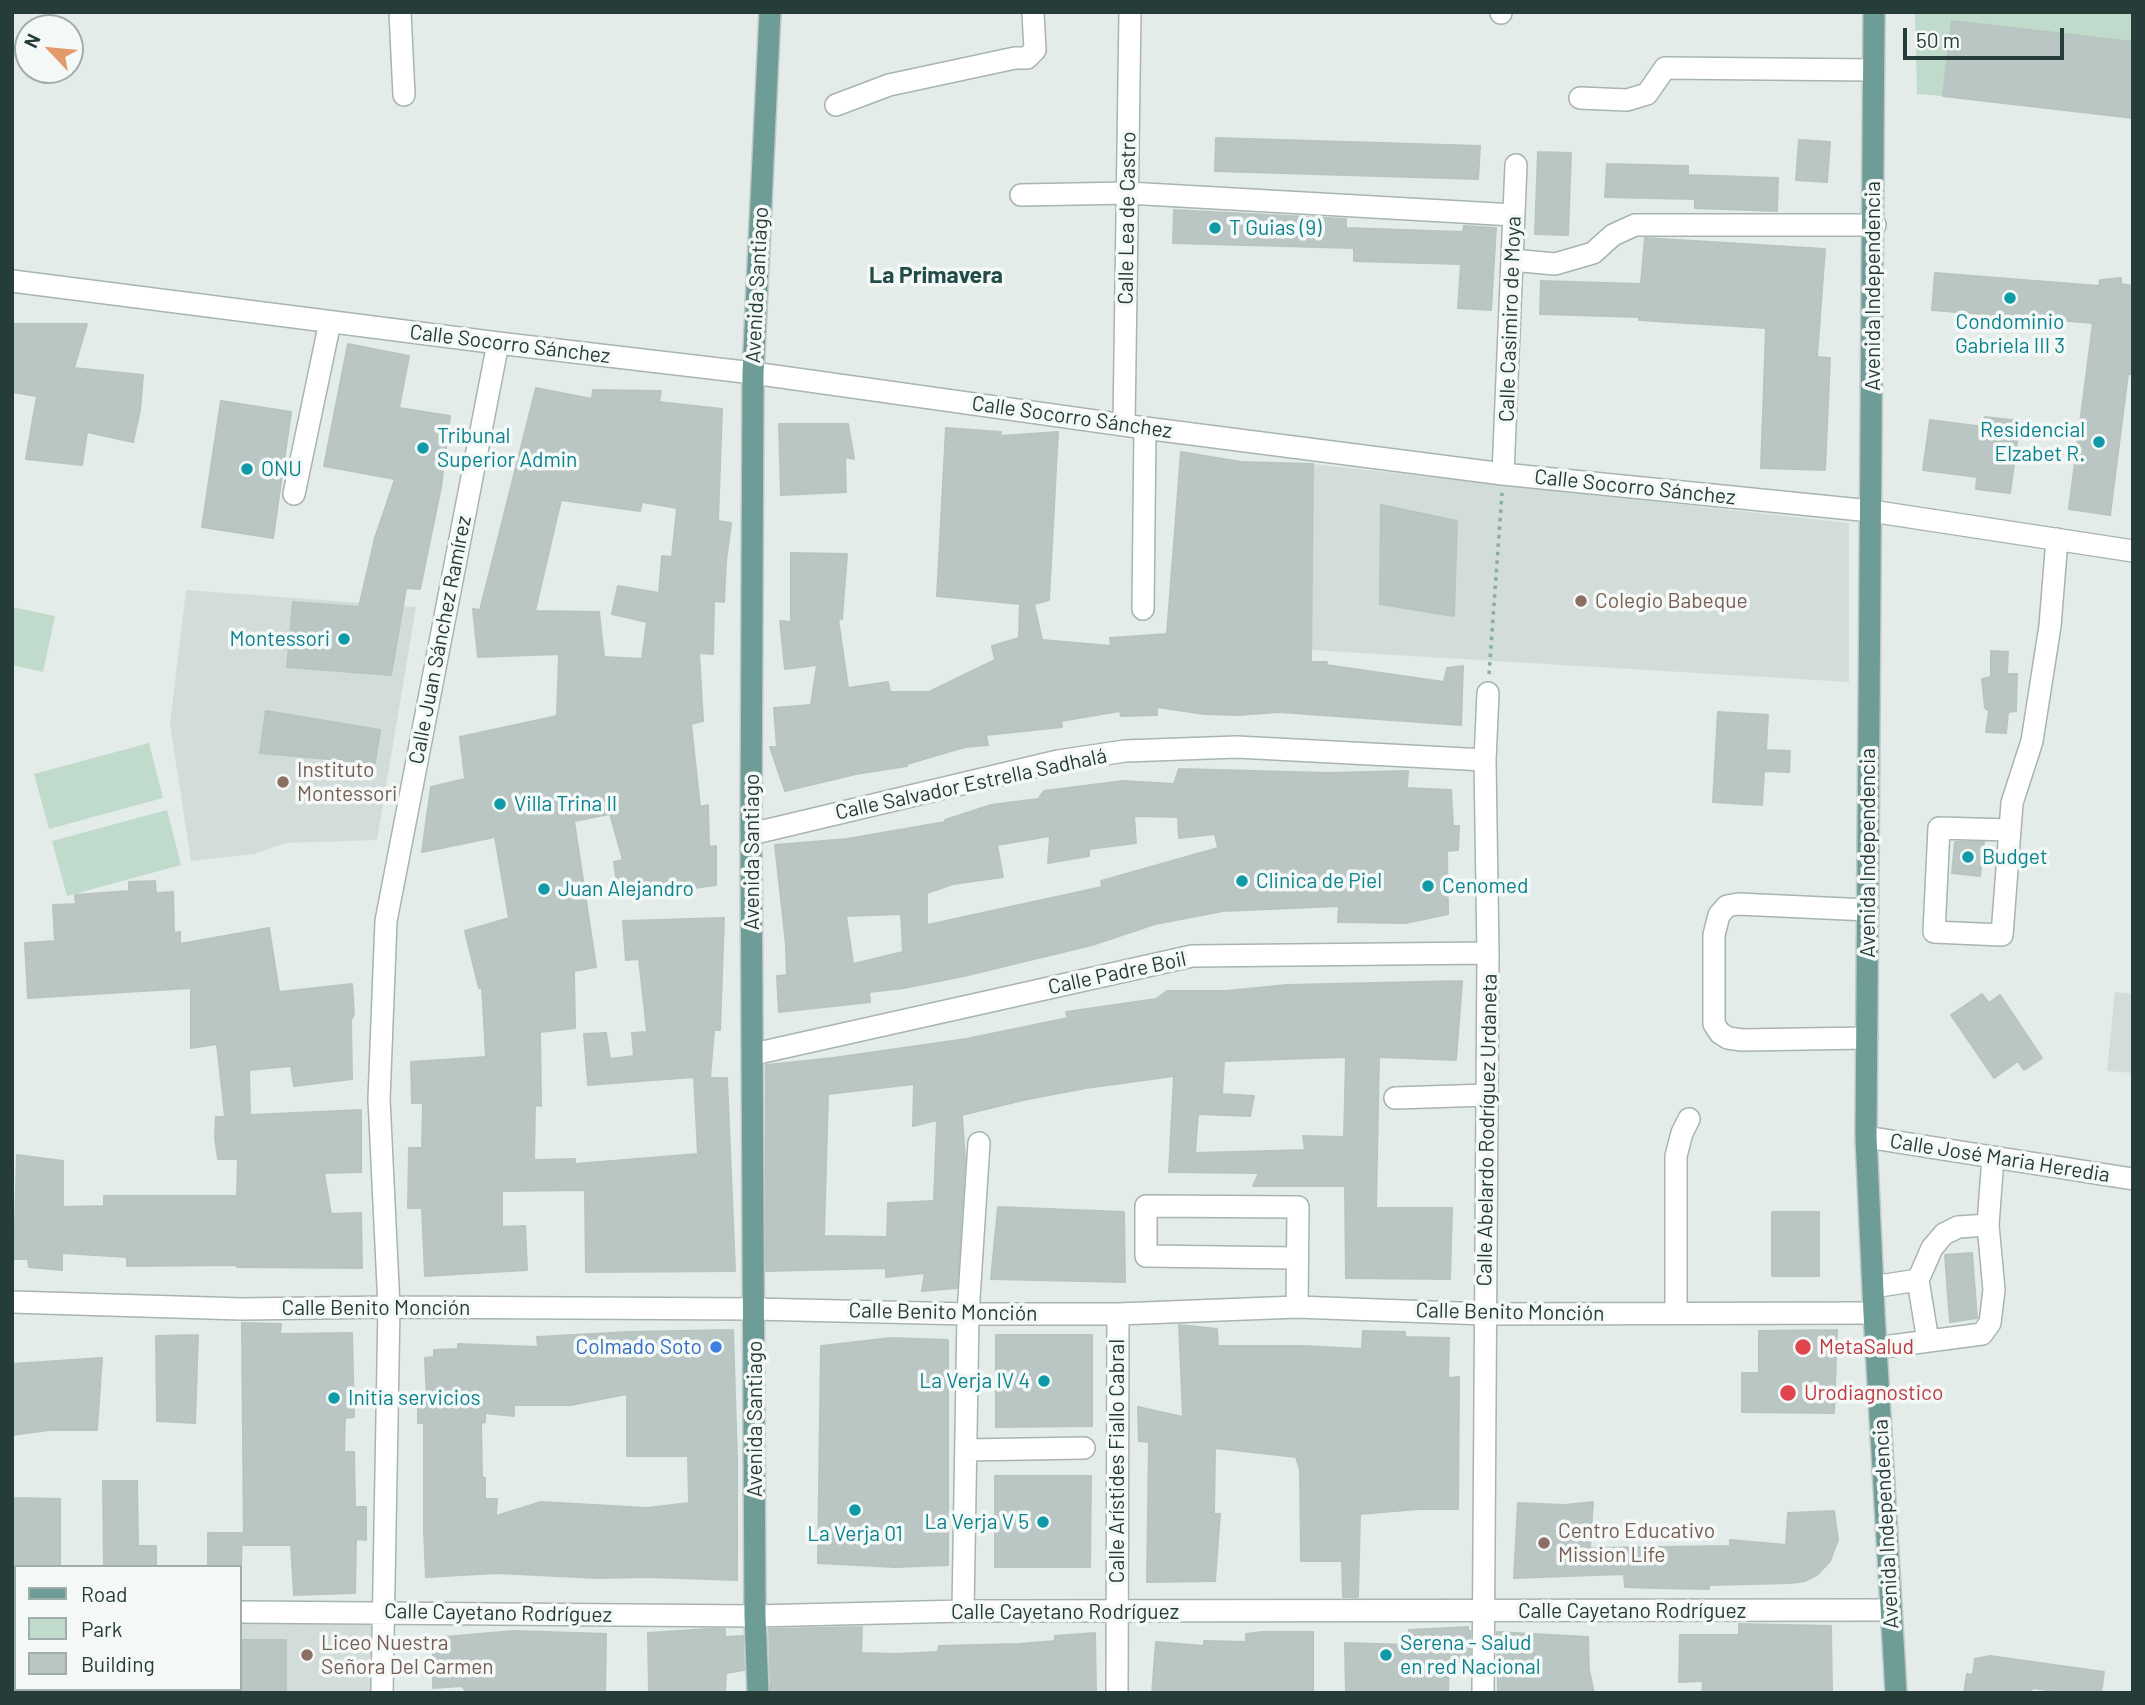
<!DOCTYPE html>
<html>
<head>
<meta charset="utf-8">
<style>
  body { margin:0 }
  #map { position:relative; width:2145px; height:1705px; overflow:hidden; background:#e4ecea; font-family:Barlow,sans-serif }
  canvas { display:block }
  .frame { position:absolute; inset:0; border:14px solid #253c39; pointer-events:none }
  .legend { position:absolute; left:14px; top:1565px; width:228px; height:126px; box-sizing:border-box; background:#f4f9f7; border:2px solid #a1adab; margin:0; padding:9px 12px; list-style:none; font-size:21px; color:#253c39 }
  .legend li { display:flex; align-items:center; gap:14px; height:35px }
  .legend b { width:35px; border:2px solid #a1adab }
  .north { position:absolute; left:14px; top:14px; width:70px; height:70px; box-sizing:border-box; background:#f4f9f7; border:2px solid #a1adab; border-radius:50%; rotate:296deg; font-size:19px; font-weight:700; line-height:28px; text-align:center; color:#253c39 }
  .north::after { content:''; display:block; margin:auto; width:24px; height:32px; background:#e39a6b; clip-path:polygon(50% 0,100% 100%,50% 72%,0 100%) }
  .scale { position:absolute; left:1903px; top:28px; width:161px; height:32px; box-sizing:border-box; border:4px solid #253c39; border-top:0; padding-left:9px; font-size:21px; line-height:24px; white-space:nowrap; color:#253c39; -webkit-text-stroke:5px #f4f9f7; paint-order:stroke }
</style>
</head>
<body>
<div id="map">
<canvas width="2145" height="1705"></canvas>
<div class="frame"></div>
<ul class="legend">
<li><b style="height:9px;background:#6e9d98"></b>Road</li>
<li><b style="height:19px;background:#c0dbcb"></b>Park</li>
<li><b style="height:19px;background:#bac6c3"></b>Building</li>
</ul>
<div class="north">N</div>
<div class="scale">50 m</div>
</div>
<script>
const c = document.querySelector('canvas').getContext('2d');
c.lineJoin = 'round';
function fillPath(path, color) { c.fillStyle = color; c.fill(path, 'evenodd'); }
const toPath = rows => new Path2D(rows.map(r => 'M' + r).join(''));
function trace(path, color, width, dash) { c.strokeStyle = color; c.lineWidth = width; c.lineCap = dash ? 'butt' : 'round'; c.setLineDash(dash || []); c.stroke(path); }
function label(font, color, halo, rows, align = 'center') {
  c.font = font + ' Barlow,sans-serif'; c.lineWidth = 7; c.setLineDash([]); c.textBaseline = 'middle'; c.strokeStyle = halo; c.fillStyle = color; for (const [text, x, y, turn = 0] of rows) {
    c.save(); c.translate(x, y); c.rotate((+turn || 0) * Math.PI / 180); c.textAlign = isNaN(turn) ? turn : align; if (halo) c.strokeText(text, 0, 0); c.fillText(text, 0, 0); c.restore();
  }
}
const built = toPath([
  [1313,464,1849,523,1849,682,1311,650],
  [186,590,416,607,377,840,286,843,254,854,191,861,170,724],
  [2115,992,2133,994,2133,1073,2107,1071],
  [375,1620,375,1693,176,1693,176,1689,240,1689,240,1621]
]);
const green = toPath([
  [1915,12,2133,12,2133,42,1952,22,1943,96,1917,94],
  [12,607,55,616,43,672,12,665],
  [149,743,163,798,49,829,34,774],
  [167,810,181,865,67,896,52,841]
]);
const building = toPath([
  [1952,21,2133,42,2133,118,1943,96,1952,21],
  [1216,138,1480,146,1478,179,1215,171,1216,138],
  [1799,140,1830,142,1827,182,1796,180,1799,140],
  [1538,152,1571,153,1568,235,1535,234,1538,152],
  [1607,164,1688,166,1688,175,1778,178,1777,211,1695,208,1695,199,1605,197,1607,164],
  [1174,210,1346,219,1346,228,1463,232,1464,226,1496,228,1491,310,1458,308,1461,264,1354,261,1354,248,1173,243,1174,210],
  [1645,238,1825,249,1817,357,1830,358,1825,470,1761,468,1766,328,1639,320,1639,317,1540,314,1541,281,1641,284,1645,238],
  [1935,273,2099,286,2100,280,2121,278,2121,284,2133,286,2133,374,2128,374,2110,515,2069,509,2093,323,1932,310,1935,273],
  [12,324,87,324,74,368,143,375,140,410,133,442,87,432,82,465,26,459,37,396,12,392,12,324],
  [348,344,409,356,399,408,450,416,441,487,420,589,406,588,391,675,287,667,293,602,359,607,375,538,395,479,324,466,348,344],
  [536,388,592,399,593,390,661,391,659,402,722,409,718,521,731,523,726,561,724,602,714,601,713,654,699,653,703,721,691,724,700,807,708,805,709,847,716,846,716,885,619,898,614,862,623,860,610,814,574,821,596,967,574,971,575,1028,540,1032,541,1106,535,1105,534,1160,575,1159,575,1164,698,1154,694,1077,588,1085,584,1034,606,1033,610,1059,634,1056,632,1033,647,1032,639,959,626,960,623,921,724,918,720,1030,714,1030,710,1078,727,1078,735,1271,586,1272,585,1190,502,1191,502,1227,525,1226,527,1270,425,1276,422,1208,408,1208,409,1148,422,1148,423,1103,412,1103,411,1062,486,1057,482,987,479,988,465,931,509,918,495,837,422,852,431,787,465,779,460,737,557,716,559,654,478,657,473,609,480,610,536,388],
  [561,500,640,511,642,502,677,508,672,557,662,556,659,593,618,586,612,614,647,622,642,659,604,657,599,612,535,611,561,500],
  [221,401,291,412,273,538,202,527,221,401],
  [1985,417,2020,421,2010,493,1976,489,1977,477,1923,470,1930,420,1984,427,1985,417],
  [779,424,848,424,854,459,845,457,846,492,781,495,779,424],
  [946,428,1001,432,1000,436,1058,432,1049,600,1034,604,1042,640,1111,646,1110,638,1167,634,1181,452,1241,462,1313,464,1311,662,1327,662,1326,665,1444,682,1447,668,1463,666,1461,725,1279,712,1238,715,1204,714,1157,707,1157,715,1121,716,1120,711,1061,721,1062,727,986,735,988,745,965,747,907,764,907,766,856,774,785,791,770,747,777,747,774,708,811,705,817,665,785,669,780,621,791,622,791,553,847,554,842,619,838,618,848,688,888,682,890,692,929,692,995,660,992,646,1019,638,1020,604,937,596,946,428],
  [1381,505,1457,521,1454,616,1380,604,1381,505],
  [1991,651,2008,652,2007,674,2017,674,2016,711,2008,712,2006,733,1986,732,1989,711,1985,708,1982,679,1991,677,1991,651],
  [266,711,380,730,375,763,260,753,266,711],
  [1718,712,1768,715,1766,750,1790,751,1789,772,1764,771,1762,805,1713,802,1718,712],
  [1179,769,1329,773,1408,771,1407,788,1451,790,1453,826,1459,826,1458,850,1447,851,1448,914,1406,923,1338,922,1339,906,1223,911,1155,924,1092,945,964,976,904,988,869,992,870,1002,779,1012,777,976,787,975,786,945,775,845,847,839,945,822,945,820,991,805,1038,799,1044,791,1123,781,1174,784,1179,769],
  [1134,816,1178,817,1179,838,1215,834,1218,848,1101,881,1102,887,927,925,927,893,953,884,1003,877,997,845,1050,836,1048,863,1089,856,1089,849,1136,843,1134,816],
  [901,914,903,952,853,964,846,916,901,914],
  [1955,842,1984,842,1980,876,1952,873,1955,842],
  [155,881,156,893,173,892,174,933,180,932,180,944,269,928,279,992,352,984,354,1014,351,1020,352,1079,294,1086,291,1066,249,1070,250,1115,361,1110,361,1172,324,1173,331,1214,361,1213,362,1268,237,1267,237,1265,127,1266,127,1257,62,1253,62,1270,29,1267,28,1259,14,1259,17,1155,63,1161,63,1207,104,1206,104,1196,237,1196,238,1159,218,1159,215,1137,216,1117,225,1117,217,1044,191,1048,191,988,28,998,25,943,55,941,53,905,76,904,75,895,129,891,129,882,155,881],
  [1462,981,1456,1060,1379,1057,1376,1208,1452,1208,1450,1279,1346,1278,1345,1186,1253,1186,1259,1173,1169,1172,1174,1076,1086,1088,1023,1100,962,1115,965,1160,957,1288,922,1291,925,1273,886,1277,886,1268,766,1271,766,1065,833,1058,966,1039,1068,1018,1066,1012,1156,999,1167,991,1226,991,1287,985,1462,981],
  [1346,1057,1344,1137,1303,1136,1305,1150,1195,1153,1198,1114,1250,1116,1254,1096,1222,1094,1224,1061,1346,1057],
  [914,1084,913,1126,937,1120,934,1201,888,1203,887,1237,824,1236,828,1094,914,1084],
  [1982,994,1989,1003,2000,995,2042,1058,2024,1070,2018,1061,1994,1078,1951,1015,1982,994],
  [998,1207,1124,1212,1125,1282,991,1279,998,1207],
  [1772,1212,1819,1212,1819,1276,1772,1276,1772,1212],
  [1972,1253,1977,1318,1950,1322,1945,1255,1972,1253],
  [242,1323,281,1324,280,1334,352,1333,354,1417,345,1418,344,1452,354,1452,355,1507,366,1507,366,1540,356,1539,355,1593,294,1595,291,1545,244,1545,242,1323],
  [1179,1325,1217,1329,1218,1346,1302,1346,1362,1349,1363,1331,1405,1332,1405,1337,1449,1338,1448,1378,1459,1377,1458,1509,1419,1509,1360,1514,1358,1597,1343,1597,1342,1561,1301,1561,1300,1470,1296,1457,1215,1448,1214,1514,1220,1514,1215,1581,1147,1582,1149,1442,1139,1441,1138,1407,1183,1417,1179,1325],
  [733,1330,737,1459,737,1580,647,1577,597,1578,497,1573,426,1577,424,1530,424,1423,418,1423,418,1398,427,1398,425,1358,434,1357,434,1350,458,1349,458,1344,538,1347,537,1337,628,1332,733,1330],
  [627,1394,627,1456,688,1456,689,1503,647,1508,541,1502,496,1516,497,1499,485,1499,485,1478,482,1477,481,1423,485,1422,485,1413,514,1416,514,1405,571,1405,627,1394],
  [1837,1330,1834,1413,1742,1412,1742,1373,1759,1373,1759,1331,1837,1330],
  [198,1335,195,1423,157,1421,156,1336,198,1335],
  [996,1335,1092,1335,1092,1426,996,1427,996,1335],
  [891,1338,948,1340,948,1565,895,1567,818,1563,821,1346,891,1338],
  [102,1358,97,1430,49,1430,12,1435,12,1364,102,1358],
  [995,1476,1091,1476,1090,1567,995,1567,995,1476],
  [103,1481,137,1481,138,1546,156,1546,156,1567,104,1567,103,1481],
  [15,1498,60,1499,60,1567,12,1567,15,1498],
  [1593,1502,1590,1548,1730,1546,1730,1540,1786,1545,1788,1513,1834,1511,1838,1540,1830,1561,1818,1574,1805,1581,1791,1583,1709,1585,1709,1589,1656,1588,1625,1587,1624,1574,1514,1578,1518,1503,1565,1505,1593,1502],
  [208,1533,242,1533,241,1567,208,1567,208,1533],
  [1739,1624,1831,1626,1832,1693,1702,1693,1703,1681,1679,1682,1680,1635,1739,1635,1739,1624],
  [862,1627,861,1653,896,1654,938,1652,939,1646,1019,1644,1055,1641,1055,1636,1095,1633,1096,1693,771,1693,769,1629,862,1627],
  [1468,1627,1468,1631,1470,1631,1470,1661,1449,1664,1448,1693,1346,1693,1345,1643,1409,1645,1409,1630,1468,1627],
  [708,1629,725,1629,725,1637,743,1636,744,1670,726,1673,725,1693,649,1693,648,1633,708,1629],
  [514,1631,606,1634,605,1693,467,1693,462,1686,433,1688,433,1638,514,1631],
  [1262,1632,1313,1632,1313,1693,1152,1693,1156,1642,1204,1646,1204,1641,1246,1642,1246,1634,1262,1632],
  [1497,1632,1588,1637,1589,1670,1594,1693,1498,1693,1497,1632],
  [240,1640,286,1640,286,1693,251,1693,251,1690,240,1690,240,1640],
  [1990,1656,2104,1672,2101,1693,2069,1693,2032,1688,2031,1693,1964,1693,1967,1674,1973,1675,1975,1659,1990,1656]
]);
const path = toPath([
  [1489,674,1502,493]
]);
const minor = toPath([
  [400,12,404,95],
  [1501,12,1501,13],
  [1580,98,1627,100,1647,94,1665,68,1872,70],
  [836,105,889,85,1015,58,1027,58,1035,50,1033,12],
  [1021,195,1128,193,1514,215],
  [1512,260,1555,264,1593,253,1613,235,1635,225,1875,225],
  [12,281,498,343,753,373,1145,428,1503,474,1871,511,2133,551],
  [1124,424,1130,12],
  [1503,474,1516,165],
  [294,494,330,322],
  [1143,609,1145,428],
  [2010,830,1939,828,1934,932,2002,935,2012,803,2032,741,2050,626,2057,539],
  [751,834,1058,761,1125,751,1237,747,1485,760],
  [1867,1038,1742,1040,1728,1038,1720,1033,1714,1024,1714,935,1719,915,1727,906,1738,904,1868,910],
  [754,1054,1192,956,1488,953],
  [1395,1098,1487,1095],
  [1866,1137,2133,1179],
  [1297,1258,1146,1256,1146,1206,1298,1207,1297,1307],
  [1918,1280,1928,1341],
  [1873,1287,1918,1280,1932,1248,1944,1234,1958,1227,1988,1225],
  [12,1302,242,1309,389,1307,754,1309,968,1314,1118,1314,1297,1307,1485,1314,1874,1313],
  [1676,1313,1676,1156,1682,1133,1689,1119],
  [1876,1348,1982,1334,1990,1323,1994,1290,1988,1225,1993,1157],
  [966,1450,1084,1448],
  [963,1611,968,1314,979,1143],
  [12,1612,16,1612],
  [240,1612,755,1616,963,1611,1890,1610],
  [382,1693,389,1307,379,1099,386,921,498,343],
  [1117,1693,1118,1314],
  [1483,1693,1488,953,1485,760,1488,693]
]);
const major = toPath([
  [1874,12,1866,1137,1874,1313,1896,1693],
  [758,1693,755,1616,751,834,753,373,770,12]
]);
const markers = [
  [1215,228,7,"#0f9aa8"],
  [2010,298,7,"#0f9aa8"],
  [2099,442,7,"#0f9aa8"],
  [423,448,7,"#0f9aa8"],
  [247,469,7,"#0f9aa8"],
  [1581,601,7,"#8d6e63"],
  [344,639,7,"#0f9aa8"],
  [283,782,7,"#8d6e63"],
  [500,804,7,"#0f9aa8"],
  [1968,857,7,"#0f9aa8"],
  [1242,881,7,"#0f9aa8"],
  [1428,886,7,"#0f9aa8"],
  [544,889,7,"#0f9aa8"],
  [716,1347,7,"#3f7fe0"],
  [1803,1347,9,"#e0444e"],
  [1044,1381,7,"#0f9aa8"],
  [1788,1393,9,"#e0444e"],
  [334,1398,7,"#0f9aa8"],
  [855,1510,7,"#0f9aa8"],
  [1043,1522,7,"#0f9aa8"],
  [1544,1543,7,"#8d6e63"],
  [307,1655,7,"#8d6e63"],
  [1386,1655,7,"#0f9aa8"]
];
const streetNames = [
  ["Calle Lea de Castro",1127,218,-89],
  ["Avenida Santiago",757,285,-87],
  ["Avenida Independencia",1873,286,-90],
  ["Calle Casimiro de Moya",1510,319,-88],
  ["Calle Socorro Sánchez",510,344,7],
  ["Calle Socorro Sánchez",1072,417,8],
  ["Calle Socorro Sánchez",1635,487,6],
  ["Calle Juan Sánchez Ramírez",440,640,-79],
  ["Calle Salvador Estrella Sadhalá",971,784,-12],
  ["Avenida Santiago",752,852,-90],
  ["Avenida Independencia",1868,853,-90],
  ["Calle Padre Boil",1117,973,-12],
  ["Calle Abelardo Rodríguez Urdaneta",1487,1130,-89],
  ["Calle José Maria Heredia",2000,1158,9],
  ["Calle Benito Monción",376,1308],
  ["Calle Benito Monción",943,1312,1],
  ["Calle Benito Monción",1510,1312,1],
  ["Avenida Santiago",755,1419,-90],
  ["Calle Arístides Fiallo Cabral",1117,1461,-90],
  ["Avenida Independencia",1886,1524,-93],
  ["Calle Cayetano Rodríguez",1632,1611],
  ["Calle Cayetano Rodríguez",1065,1612],
  ["Calle Cayetano Rodríguez",498,1613,1]
];
const cultureNames = [
  ["T Guias (9)",1229,228],
  ["Condominio",2010,322,"center"],
  ["Gabriela III 3",2010,346,"center"],
  ["Residencial",2085,430,"right"],
  ["Elzabet R.",2085,454,"right"],
  ["Tribunal",437,436],
  ["Superior Admin",437,460],
  ["ONU",261,469],
  ["Montessori",330,639,"right"],
  ["Villa Trina II",514,804],
  ["Budget",1982,857],
  ["Clinica de Piel",1256,881],
  ["Cenomed",1442,886],
  ["Juan Alejandro",558,889],
  ["La Verja IV 4",1030,1381,"right"],
  ["Initia servicios",348,1398],
  ["La Verja V 5",1029,1522,"right"],
  ["La Verja 01",855,1534,"center"],
  ["Serena - Salud",1400,1643],
  ["en red Nacional",1400,1667]
];
const educationNames = [
  ["Colegio Babeque",1595,601],
  ["Instituto",297,770],
  ["Montessori",297,794],
  ["Centro Educativo",1558,1531],
  ["Mission Life",1558,1555],
  ["Liceo Nuestra",321,1643],
  ["Señora Del Carmen",321,1667]
];
const shopNames = [
  ["Colmado Soto",702,1347]
];
const healthNames = [
  ["MetaSalud",1819,1347],
  ["Urodiagnostico",1804,1393]
];
const neighbourhoodNames = [
  ["La Primavera",936,275]
];
fillPath(built, '#d2dcd9');
fillPath(green, '#c0dbcb');
fillPath(building, '#bac6c3');
trace(building, '#b7c5c1', 2);
trace(minor, '#a7b4b1', 24);
trace(major, '#c2c8c8', 24);
trace(path, '#88aca6', 3.5, [3.5, 5]);
trace(minor, '#fff', 21);
trace(major, '#6e9d98', 21);
for (const [x, y, r, color] of markers) { const dot = new Path2D(); dot.arc(x, y, r, 0, 2 * Math.PI); c.fillStyle = color; c.fill(dot); trace(dot, '#f4f9f7', 2.5); }
label('21px', '#253c39', '#f4f9f7', streetNames);
label('21px', '#0d838f', '#f4f9f7', cultureNames, 'left');
label('21px', '#785e54', '#f4f9f7', educationNames, 'left');
label('21px', '#366cbe', '#f4f9f7', shopNames, 'right');
label('21px', '#be3a42', '#f4f9f7', healthNames, 'left');
label('bold 23px', '#234c48', '#f4f9f7', neighbourhoodNames);
</script>
</body>
</html>
